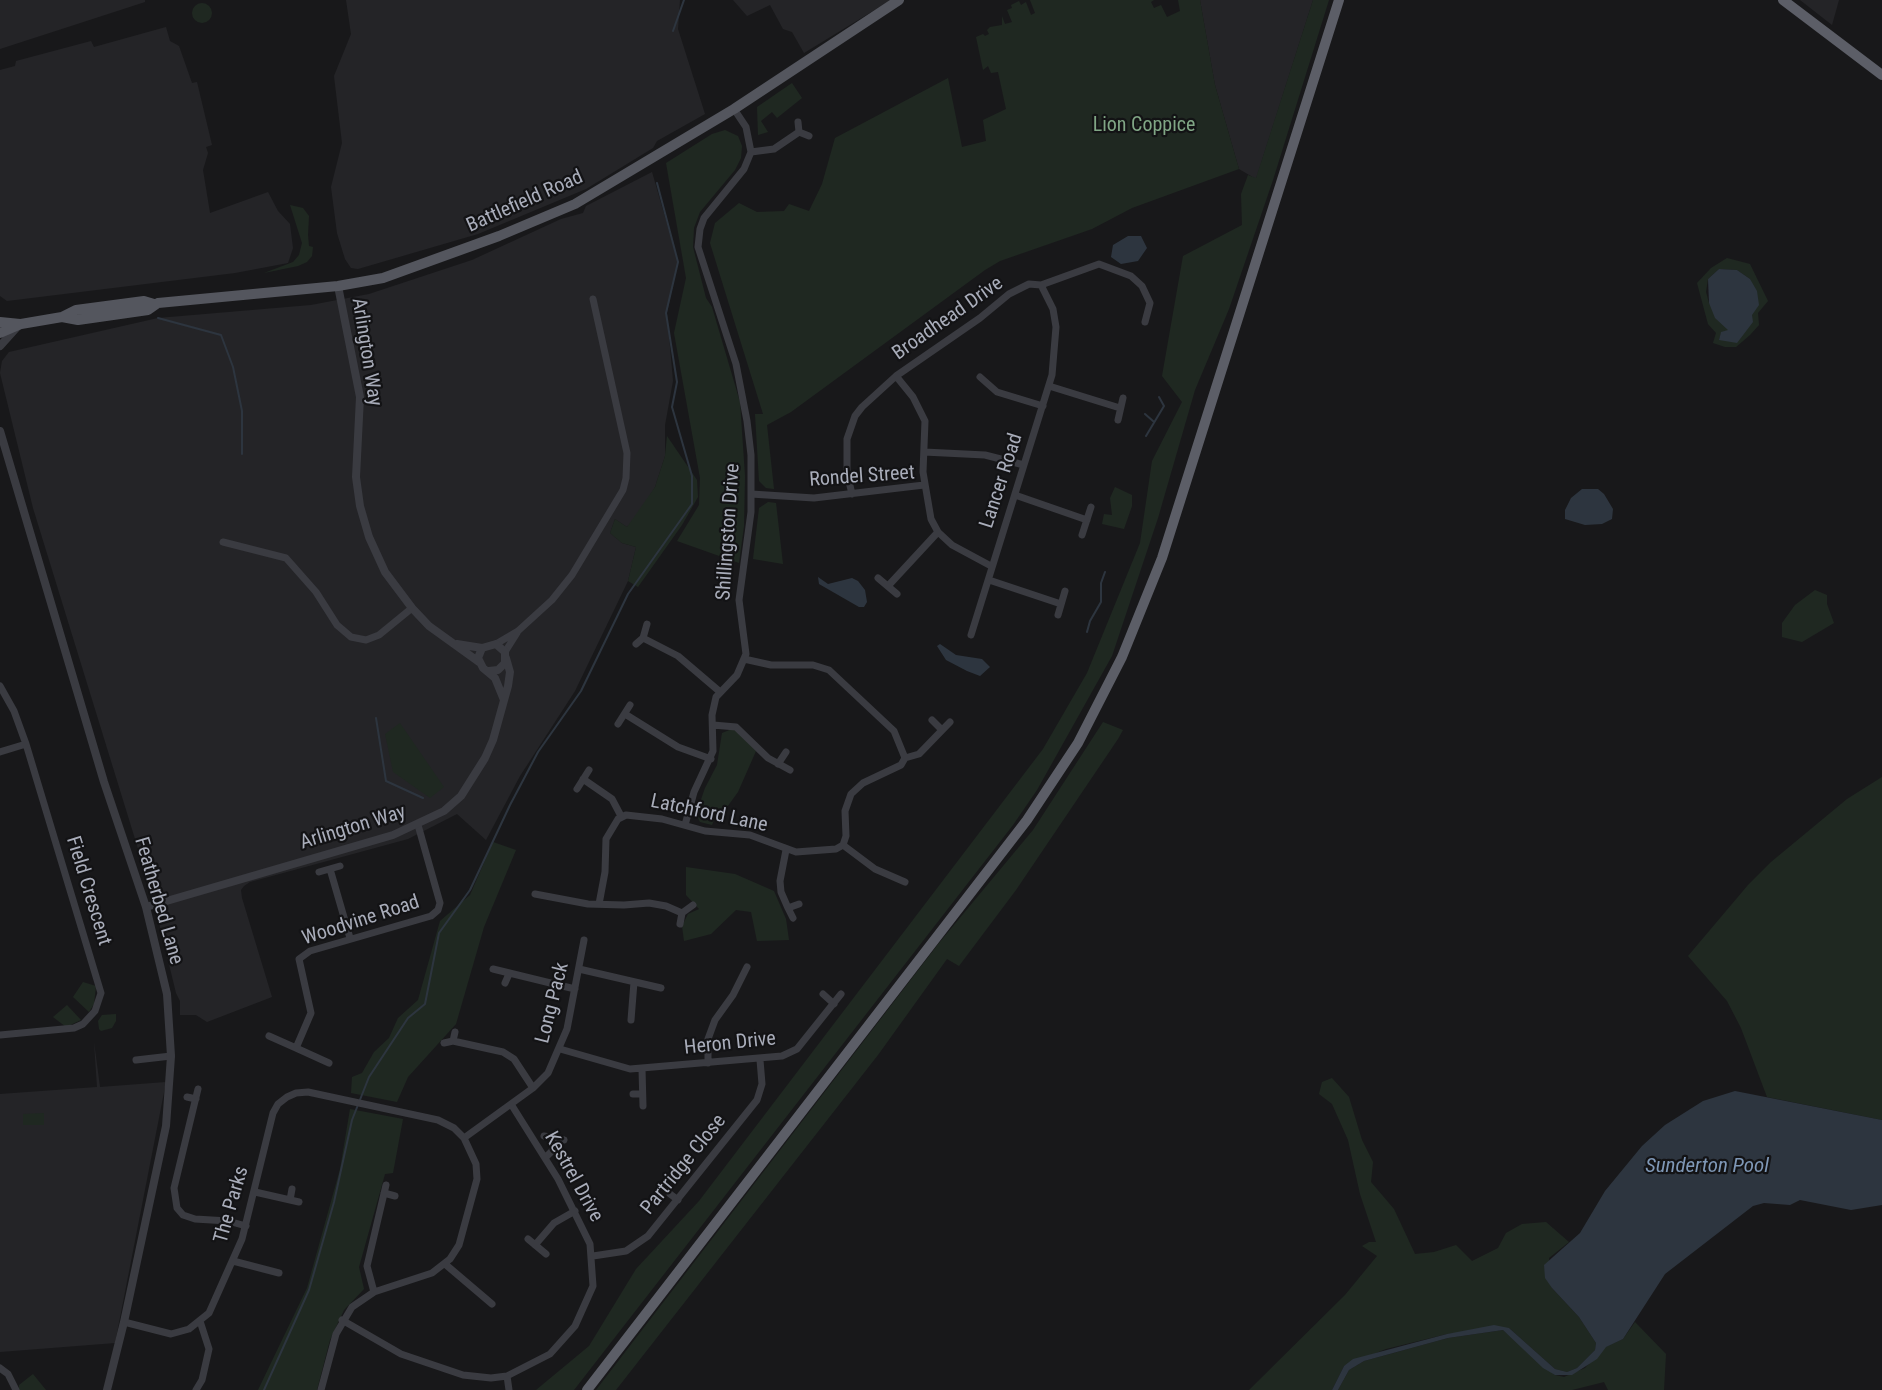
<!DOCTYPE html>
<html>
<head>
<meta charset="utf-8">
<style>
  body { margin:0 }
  canvas { display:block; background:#18181a }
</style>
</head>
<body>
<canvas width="1882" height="1390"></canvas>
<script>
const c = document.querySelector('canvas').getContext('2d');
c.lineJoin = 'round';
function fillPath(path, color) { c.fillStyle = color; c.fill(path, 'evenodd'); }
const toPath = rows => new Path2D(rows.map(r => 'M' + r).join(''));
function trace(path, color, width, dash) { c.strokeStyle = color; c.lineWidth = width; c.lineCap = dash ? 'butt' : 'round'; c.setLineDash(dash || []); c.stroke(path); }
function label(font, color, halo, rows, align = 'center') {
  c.font = font + ' "Roboto Condensed",sans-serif'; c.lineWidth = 4.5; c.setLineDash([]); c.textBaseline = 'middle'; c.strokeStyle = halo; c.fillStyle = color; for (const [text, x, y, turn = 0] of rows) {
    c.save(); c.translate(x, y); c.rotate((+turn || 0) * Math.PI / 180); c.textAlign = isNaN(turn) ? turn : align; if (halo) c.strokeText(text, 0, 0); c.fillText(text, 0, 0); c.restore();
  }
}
const built = toPath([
  [0,0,145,0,145,2,0,49],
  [346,0,680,0,678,29,705,114,657,141,653,148,586,189,478,234,358,269,351,268,345,259,337,233,331,187,342,143,334,76,351,34],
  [733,0,891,0,804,53,792,32,783,29,770,5,747,16],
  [1200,0,1313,0,1256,179,1239,169,1215,85],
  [1800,0,1839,0,1832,25],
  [166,27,170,41,179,46,192,83,197,82,212,145,206,147,208,153,203,170,210,213,268,192,278,211,290,224,293,248,288,263,235,273,7,301,0,296,0,70,15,66,16,61,91,41,94,47],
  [652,172,678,262,667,313,673,381,665,425,665,456,655,487,640,512,627,527,615,519,610,533,622,543,636,547,628,581,575,691,520,776,486,840,457,814,408,839,250,882,244,886,241,890,242,898,272,997,207,1022,196,1015,180,1015,180,1001,176,993,152,894,33,508,0,373,2,361,9,352,158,318,311,305,369,294,472,260,561,219,583,213,586,206],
  [94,1042,100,1087,166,1082,115,1343,0,1352,0,1094,97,1087]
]);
const green = toPath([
  [1030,0,1154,0,1151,2,1154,8,1161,5,1167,17,1180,11,1178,0,1200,0,1215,85,1239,169,1132,208,1092,229,1000,261,985,270,791,412,767,425,774,489,766,488,759,481,755,414,763,414,710,243,715,223,739,203,757,212,784,211,789,204,809,211,822,184,835,138,948,78,962,147,986,141,983,120,1006,109,998,72,991,73,988,66,983,70,976,37,983,34,985,36,989,34,987,30,990,27,1002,25,1002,16,1005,24,1012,22,1007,10,1012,8,1011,5,1019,1,1021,5,1026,2,1031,15,1035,13],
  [1313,0,1329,0,1273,180,1229,309,1195,390,1158,518,1112,656,1037,790,1013,825,574,1390,536,1390,589,1346,636,1269,699,1201,1043,749,1087,673,1140,543,1152,461,1182,402,1162,376,1183,256,1242,225,1241,194,1248,175,1256,178],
  '192 13a10 10 0 1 1 20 0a10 10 0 1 1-20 0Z',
  [792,83,802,98,777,118,772,112,761,121,768,132,758,135,757,107],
  [725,130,738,136,742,146,741,158,735,170,700,212,694,228,693,247,706,298,712,307,740,402,745,476,744,526,739,563,677,541,699,505,700,478,674,333,686,278,666,163,712,134],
  [290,205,303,208,309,216,308,235,309,246,313,247,312,256,307,262,298,266,264,273,293,262,299,255,302,243],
  [1727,258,1750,264,1768,301,1758,313,1759,325,1750,335,1736,347,1725,347,1713,343,1716,333,1708,324,1697,283,1711,268],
  [1719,269,1737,270,1750,279,1752,315,1719,340,1721,333,1729,330,1709,303,1706,292,1708,279],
  [667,436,697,480,698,497,682,525,638,587,628,581,636,547,622,543,610,533,615,519,627,527,655,487,665,456],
  [1115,487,1132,495,1132,506,1124,529,1102,524,1104,514,1112,515,1110,498],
  [768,502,776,503,783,564,753,559,759,508],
  [1815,590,1827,595,1827,604,1834,623,1802,642,1782,637,1782,623,1795,605],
  [1103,722,1123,730,1118,739,1016,890,959,966,947,959,878,1055,616,1390,596,1390,939,943,1033,830],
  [400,723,444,787,430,798,393,772,385,734],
  [732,729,738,731,756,751,738,792,722,814,717,813,712,825,700,822,696,814,705,788,717,765,722,733],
  [1882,777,1882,1120,1767,1097,1741,1028,1727,1001,1688,956,1748,885,1771,862,1847,799],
  [493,842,516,850,484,927,456,1024,408,1077,397,1102,351,1093,352,1077,362,1073,374,1052,389,1038,398,1018,418,1000,440,921,470,895],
  [686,867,735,874,774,891,786,919,789,940,757,941,751,912,736,910,711,934,684,941,682,926,688,914,699,909,686,895],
  [83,982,96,986,94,1004,89,1012,73,997],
  [67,1005,81,1020,66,1027,53,1017],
  [116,1014,116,1021,112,1028,101,1031,99,1029,98,1021,102,1015],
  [1332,1078,1349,1097,1362,1140,1373,1162,1371,1182,1394,1209,1415,1254,1434,1252,1456,1245,1472,1261,1498,1248,1506,1233,1522,1224,1546,1222,1569,1242,1549,1258,1552,1288,1579,1317,1596,1343,1595,1350,1577,1368,1567,1372,1555,1369,1509,1328,1447,1334,1386,1349,1344,1366,1332,1390,1249,1390,1345,1295,1377,1256,1362,1246,1369,1242,1376,1242,1360,1194,1348,1140,1332,1104,1319,1094,1322,1082],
  [350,1109,403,1119,393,1173,385,1174,359,1267,364,1289,344,1310,330,1340,317,1390,258,1390,307,1288,340,1169],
  [44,1113,44,1125,23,1125,23,1114],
  [1635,1322,1666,1354,1664,1390,1608,1390,1604,1382,1572,1390,1338,1390,1349,1370,1364,1361,1448,1338,1503,1330,1555,1375,1564,1377,1585,1368,1605,1347,1623,1339],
  [33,1374,46,1390,19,1390,19,1385]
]);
const water = toPath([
  [1128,236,1141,236,1147,248,1138,261,1121,264,1111,257,1113,245],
  [1719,269,1737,270,1750,279,1757,291,1759,305,1752,315,1753,322,1737,343,1719,340,1721,332,1728,330,1715,318,1709,303,1708,279],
  [1582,489,1598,489,1604,494,1613,509,1612,519,1602,524,1585,525,1565,519,1565,510,1571,498],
  [818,577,828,584,852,578,858,581,865,590,867,602,864,607,859,607,819,584],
  [940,644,956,655,982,659,990,667,980,676,967,671,946,660,937,646],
  [1735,1091,1882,1120,1882,1205,1851,1210,1800,1200,1790,1205,1764,1203,1753,1206,1665,1274,1623,1339,1606,1347,1597,1359,1572,1375,1555,1375,1543,1368,1503,1330,1448,1338,1364,1361,1349,1370,1338,1390,1332,1390,1344,1366,1353,1359,1447,1334,1494,1325,1509,1328,1555,1369,1567,1372,1577,1368,1595,1350,1596,1343,1579,1317,1552,1288,1545,1278,1544,1265,1580,1233,1605,1191,1642,1146,1665,1125,1703,1101]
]);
const stream = toPath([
  [673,31,684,0],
  [158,318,221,335,233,367,242,411,242,454],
  [1145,414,1153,421],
  [1146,436,1164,406,1159,397],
  [1087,632,1090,621,1101,602,1101,583,1105,572],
  [376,718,386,781,423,798],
  [264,1390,309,1290,334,1202,352,1120,369,1077,408,1018,425,1004,439,933,470,890,510,805,538,752,581,691,628,594,692,504,692,476,672,407,677,382,666,313,678,262,657,183]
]);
const minor = toPath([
  [798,122,799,132],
  [799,132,809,136],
  [751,152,774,149,799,132],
  [896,376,913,397,925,421,923,472,931,519,938,532,952,545,991,566],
  [980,377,997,392,1043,406],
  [1049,386,1120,408],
  [1118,420,1123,398],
  [924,452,985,455,1024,465],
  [751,494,814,498,924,485],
  [852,494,847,473,847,439,855,416,862,407,896,376,980,318,1009,294,1029,284,1041,285,1099,264,1131,276,1142,286,1150,303,1145,322],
  [1015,495,1087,520],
  [1082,535,1091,507],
  [223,542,286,558,316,592,337,625,351,637,366,640,379,635,412,608],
  [878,578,897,594],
  [989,580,1061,604],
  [888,586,938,532],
  [1058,615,1065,591],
  [971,635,1052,375,1056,327,1053,309,1041,285],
  [643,638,678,656,719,691],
  [496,644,518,631,552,600,572,575,623,490,626,478,627,453,593,299],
  [636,644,643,638,647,624],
  [505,652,517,633],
  [744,659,771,665,813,665,829,670,894,731,905,758,901,765,863,783,851,794,845,811,846,836,843,845],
  [0,686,14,711,26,744,101,993,95,1011,83,1024,74,1028,0,1035],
  [625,714,678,747,711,759],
  [932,720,942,730],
  [618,724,630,705],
  [713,725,736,727,768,758,790,770],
  [0,752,26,744],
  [905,758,919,754,950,722],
  [778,764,786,752],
  [583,779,612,799,621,816],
  [577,789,589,770],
  [685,825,694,792,713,751,712,715,716,697,737,675,746,654,739,600,751,512,751,455,747,421,736,364,698,247,700,229,704,218,744,169,751,152,746,127,734,109],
  [786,850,780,881,781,892,788,908],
  [330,869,350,938],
  [319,872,340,866],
  [535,894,588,904,624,905,649,903,666,906,682,913],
  [599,904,605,872,606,839,618,819,626,815,662,819,705,831,750,835,796,852,836,849,843,845,875,869,905,882],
  [793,918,788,908,799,904],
  [680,924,682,913,693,905],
  [493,969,575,989],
  [579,969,661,988],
  [505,983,509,974],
  [823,994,834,1004],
  [631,1020,634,982],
  [269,1036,296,1048],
  [453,1041,455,1032],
  [444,1043,453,1041,503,1052,514,1059,533,1088],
  [560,1049,630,1069,782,1056,797,1049,841,994],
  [136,1060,171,1056],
  [329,1063,296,1048,311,1013,299,959,310,951,431,916,438,910,440,903,418,825],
  [708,1063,708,1039,715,1020,733,995,747,967],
  [642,1069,643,1106],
  [198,1089,174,1188,177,1208,183,1215,195,1219,228,1221,246,1226],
  [633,1094,642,1094],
  [187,1097,196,1099],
  [544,1136,555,1138,552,1151,545,1158],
  [464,1138,533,1088,548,1073,567,1029,584,940],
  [555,1138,564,1140],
  [255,1192,299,1202],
  [384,1193,395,1196],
  [670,1194,678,1200],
  [290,1200,292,1189],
  [528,1239,546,1254],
  [535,1245,554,1223,575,1211],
  [593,1256,626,1251,648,1236,757,1100,762,1084,760,1060],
  [233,1261,279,1273],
  [445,1264,492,1304],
  [374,1292,367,1266,386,1185],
  [342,1320,401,1354,463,1375,491,1378,507,1376,550,1354,575,1326,593,1286,590,1244,558,1179,511,1104],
  [124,1322,171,1334,189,1329,209,1313,242,1239,273,1113,278,1104,287,1097,296,1093,308,1092,438,1120,454,1128,464,1138,476,1164,477,1179,459,1245,450,1259,432,1273,374,1292,352,1307,336,1334,321,1390],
  [0,1368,8,1374,16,1390],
  [507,1376,509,1390],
  [196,1390,202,1380,209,1349,200,1321]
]);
const tertiary = toPath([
  [338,286,360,397,356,477,360,506,369,537,385,572,412,608,429,626,479,662],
  [0,346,18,326],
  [0,431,104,782,146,907,167,994,171,1056,166,1126,124,1322,107,1390],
  [457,644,482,648],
  [489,671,498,670,505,663,505,652,496,644,482,648,478,658,483,668,495,678,504,700],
  [146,907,393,835,444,811,461,796,485,758,493,740,508,686,510,672,506,658]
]);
const primary = toPath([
  [62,317,78,320,148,310,158,303,338,286,383,278,499,236,575,204,734,109,899,0],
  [0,322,20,324],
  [0,333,21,324,62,317,76,310,144,301,154,304]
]);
const trunk = toPath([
  [1783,0,1882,75],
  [587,1390,1027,820,1078,743,1122,657,1162,558,1339,0]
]);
const parkNames = [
  ["Lion Coppice",1144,126]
];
const streetNames = [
  ["Battlefield Road",525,202,-24],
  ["Broadhead Drive",948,319,-35],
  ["Arlington Way",366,352,81],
  ["Rondel Street",862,477,-4],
  ["Lancer Road",1002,481,-72],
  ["Shillingston Drive",729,532,-86],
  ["Latchford Lane",709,814,12],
  ["Arlington Way",353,828,-17],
  ["Field Crescent",88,891,73],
  ["Featherbed Lane",158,901,74],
  ["Woodvine Road",361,921,-18],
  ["Long Pack",553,1003,-76],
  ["Heron Drive",730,1044,-6],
  ["Partridge Close",684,1165,-51],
  ["Kestrel Drive",573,1177,61],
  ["The Parks",232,1205,-74]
];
const waterNames = [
  ["Sunderton Pool",1707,1167]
];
fillPath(built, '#242427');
fillPath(green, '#1f2821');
fillPath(water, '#2d353f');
trace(stream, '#2d353f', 2);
trace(minor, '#3a3b41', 7);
trace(tertiary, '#3a3b41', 8);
trace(primary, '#54565e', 10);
trace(trunk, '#5c5e67', 10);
label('20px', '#80a685', '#131315', parkNames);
label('20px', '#a9adba', '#131315', streetNames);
label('italic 21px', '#7f98b7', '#131315', waterNames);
</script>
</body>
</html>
